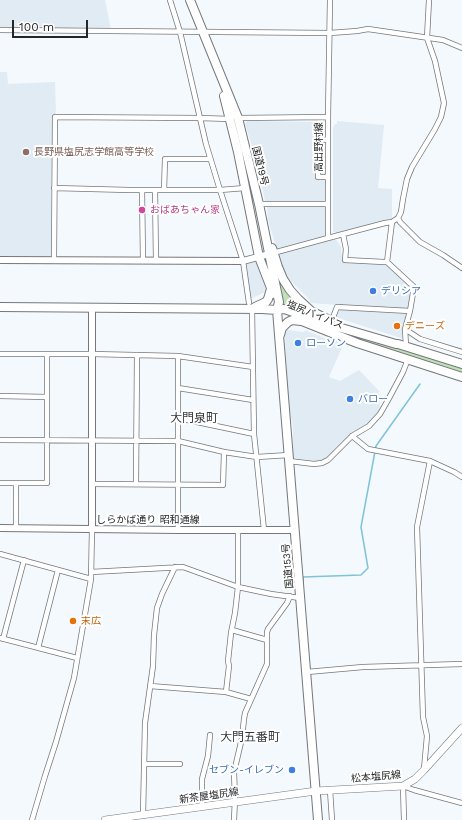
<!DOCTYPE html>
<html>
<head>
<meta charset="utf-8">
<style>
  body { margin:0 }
  #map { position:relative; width:462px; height:820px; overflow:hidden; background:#f4f9fe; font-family:"Work Sans",sans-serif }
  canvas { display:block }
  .scale { position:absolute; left:12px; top:20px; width:76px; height:18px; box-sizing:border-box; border:2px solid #242627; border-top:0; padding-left:5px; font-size:12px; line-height:14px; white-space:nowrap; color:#242627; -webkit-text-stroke:3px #fff; paint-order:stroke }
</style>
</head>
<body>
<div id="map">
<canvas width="462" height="820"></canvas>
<div class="scale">100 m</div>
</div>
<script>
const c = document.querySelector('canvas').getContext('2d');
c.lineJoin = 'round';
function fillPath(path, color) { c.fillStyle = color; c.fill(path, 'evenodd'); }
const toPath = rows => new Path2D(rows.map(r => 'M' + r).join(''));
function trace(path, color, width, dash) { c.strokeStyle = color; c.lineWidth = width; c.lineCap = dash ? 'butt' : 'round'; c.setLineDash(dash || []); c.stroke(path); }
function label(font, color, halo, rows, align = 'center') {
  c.font = font + ' "Work Sans","Noto Sans JP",sans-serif'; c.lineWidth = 4; c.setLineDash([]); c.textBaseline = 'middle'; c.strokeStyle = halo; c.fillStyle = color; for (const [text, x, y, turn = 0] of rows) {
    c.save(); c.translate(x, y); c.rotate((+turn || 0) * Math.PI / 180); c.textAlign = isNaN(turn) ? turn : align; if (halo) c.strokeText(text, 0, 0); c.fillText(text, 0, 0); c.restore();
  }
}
const built = toPath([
  [0,0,105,0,111,29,0,28],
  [0,72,7,72,8,84,55,82,56,115,53,115,51,190,52,256,49,258,0,257],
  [247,121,323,122,323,126,324,126,323,161,326,161,326,199,324,201,265,201,257,162,245,124],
  [337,121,384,125,378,188,392,189,392,219,336,234,335,232,333,232,333,128,335,124,337,124],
  [267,205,325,206,325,237,277,250,268,220],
  [335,239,337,241,341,247,342,259,349,262,388,265,410,287,411,290,408,308,406,310,311,303,307,297,291,281,290,282,285,272,278,254],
  [255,261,262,276,266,290,265,292,250,299,245,263],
  [346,309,407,313,404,339,335,317,337,313,340,310],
  [287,330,304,332,305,330,332,341,334,339,344,343,329,377,340,381,359,370,379,391,380,410,376,417,364,428,343,442,342,441,327,458,321,461,316,461,293,458,293,427,289,406,287,385,285,333]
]);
const green = toPath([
  [279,284,280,284,287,294,295,303,311,316,310,317,283,305],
  [296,316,462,368,462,374,360,341]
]);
const stream = toPath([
  [303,587,303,577,361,575,368,568,361,527,376,446,420,384]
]);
const minor = toPath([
  [170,0,180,32,206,144,220,190,243,261,249,303],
  [0,30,330,33,357,31,368,29,443,40,462,48],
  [238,118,328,117],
  [328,140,318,139,318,177,328,177],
  [54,188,129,190,220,190,245,188],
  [142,190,143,261],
  [155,190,156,261],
  [164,190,165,159,210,159],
  [259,204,328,204],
  [398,218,400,222,420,242,443,255,462,268],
  [343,234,346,249,345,260,384,262,387,262,414,287,410,311,405,329,406,346],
  [328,238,385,223,392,222,398,218,401,212,403,199,407,179,412,167,435,129,441,117,444,103,435,61,427,38,429,0],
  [273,253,328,238,328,117,330,0],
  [54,260,55,117,200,118,230,119],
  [387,262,392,222],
  [252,309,254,434,264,530],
  [332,320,337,307,410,311],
  [405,329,420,339,462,352],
  [0,354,92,354,178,356,178,530],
  [178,356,253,367],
  [178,388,253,400],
  [0,396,47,397],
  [178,418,254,434],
  [352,436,368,449,430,461,454,472,462,477],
  [0,440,178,441,224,452,257,457,289,455],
  [289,461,314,464,322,463,328,460,352,436,369,426,380,414,388,400,403,372,408,359],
  [0,483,47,483,47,354],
  [92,484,223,485,224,452],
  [136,484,137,355],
  [16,528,16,483],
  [0,554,91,579],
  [91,572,183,567,238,587,271,594,300,598],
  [232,630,267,640],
  [0,638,77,658],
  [3,639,24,560],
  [38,648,58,570],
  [307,672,363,667,462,664],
  [150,686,226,692,251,699],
  [226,692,229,666,228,661,231,633,235,613,238,587,238,530],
  [144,764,180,764],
  [424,769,427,736,423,717,417,527,430,461],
  [330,790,332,820],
  [202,807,202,779,208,756,210,735],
  [143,815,145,723,153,666,154,635,157,608,162,594,175,567],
  [32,820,45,776,56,742,74,678,91,579,92,529],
  [234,820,235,799,234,772,242,738,244,719,245,713,267,664,267,632,268,629,287,603,290,596],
  [404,820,403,786,414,790,462,803]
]);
const tertiary = toPath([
  [0,260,243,261,273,253],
  [0,528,178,530,295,530],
  [92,529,92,308]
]);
const secondary = toPath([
  [105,820,316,791]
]);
const primary = toPath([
  [316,791,403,786,415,779,424,770,462,728]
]);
const trunk = toPath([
  [190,0,238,118,259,204,279,302,277,310,318,820],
  [224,96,238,152,259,257,271,288,272,294],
  [272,248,278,267,283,279,290,290,298,299,311,311,321,316,330,320],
  [0,307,262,309,277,310,284,309,338,327,396,344,398,344,462,364],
  [255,307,266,302,268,299,271,289],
  [302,321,357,343,462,377],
  [280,335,282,328,288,322,292,320,301,321]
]);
const markers = [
  [26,152,4,"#8d6e63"],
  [142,210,4,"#d1479c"],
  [373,291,4,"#3f7fe0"],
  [397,326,4,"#e8710a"],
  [298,343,4,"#3f7fe0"],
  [350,399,4,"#3f7fe0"],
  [73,621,4,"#e8710a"],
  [292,770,4,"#3f7fe0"]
];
const streetNames = [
  ["高出野村線",319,147,-90],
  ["国道19号",260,166,76],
  ["塩尻バイパス",315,315,22],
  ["しらかば通り 昭和通線",148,520],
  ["国道153号",288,566,-95],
  ["松本塩尻線",376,777,-5],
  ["新茶屋塩尻線",209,796,-8]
];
const educationNames = [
  ["長野県塩尻志学館高等学校",34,152]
];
const hotelNames = [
  ["おばあちゃん家",150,210]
];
const shopNames = [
  ["デリシア",381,291],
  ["ローソン",306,343],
  ["バロー",358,399],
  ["セブン-イレブン",284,770,"right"]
];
const foodNames = [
  ["デニーズ",405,326],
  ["末広",81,621]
];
const quarterNames = [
  ["大門泉町",194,418],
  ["大門五番町",250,737]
];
fillPath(built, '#e0ebf4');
fillPath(green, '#bfe2b5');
trace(stream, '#7fc3d9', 1.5);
trace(minor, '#74787c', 6);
trace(tertiary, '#74787c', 8);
trace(secondary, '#74787c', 8);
trace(primary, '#74787c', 8);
trace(trunk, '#74787c', 10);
trace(minor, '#fff', 4.5);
trace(tertiary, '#fff', 6);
trace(secondary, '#fff', 7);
trace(primary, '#fff', 7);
trace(trunk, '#fff', 8);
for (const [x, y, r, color] of markers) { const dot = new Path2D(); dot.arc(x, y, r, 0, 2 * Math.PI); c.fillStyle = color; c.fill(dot); trace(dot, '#fff', 1.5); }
label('10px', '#242627', '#fff', streetNames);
label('10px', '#785e54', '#fff', educationNames, 'left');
label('10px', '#b23c85', '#fff', hotelNames, 'left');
label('10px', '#366cbe', '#fff', shopNames, 'left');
label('10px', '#c56008', '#fff', foodNames, 'left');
label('12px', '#34383b', '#fff', quarterNames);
</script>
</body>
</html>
